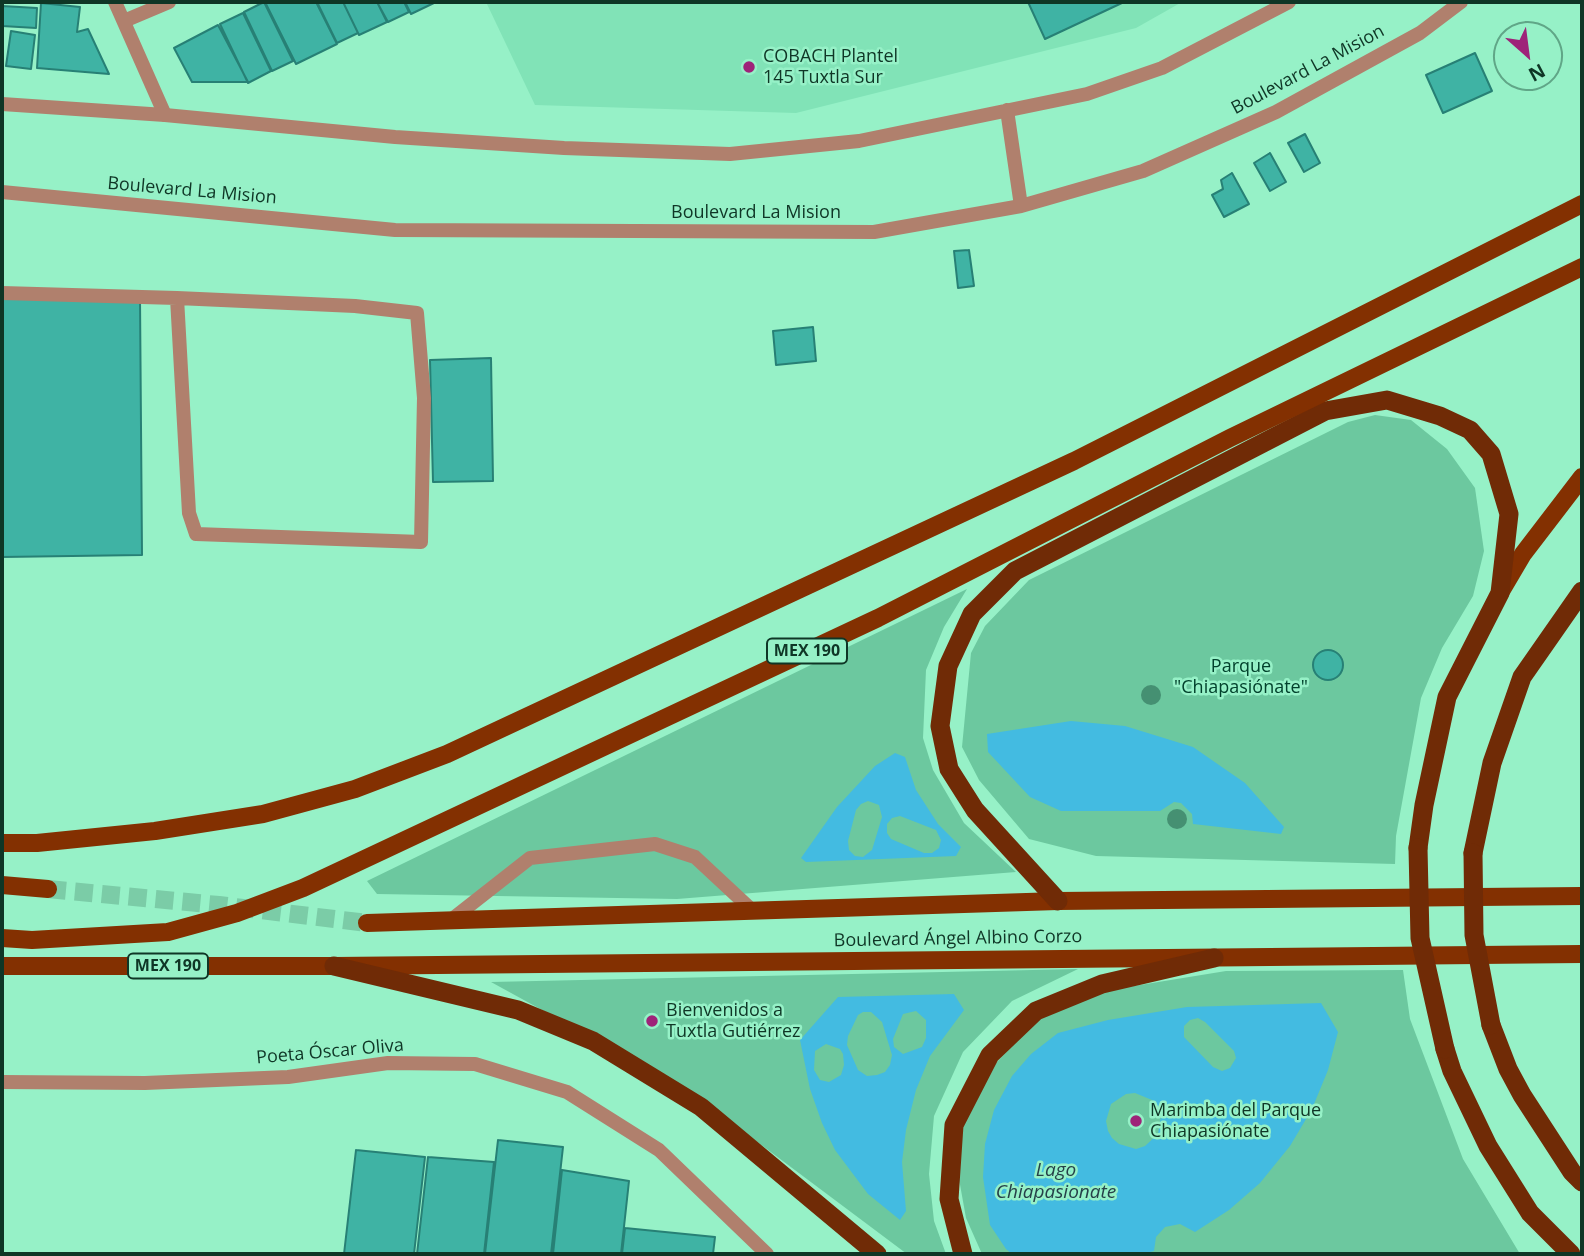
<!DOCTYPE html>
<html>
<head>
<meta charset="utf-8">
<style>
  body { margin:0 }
  #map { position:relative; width:1584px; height:1256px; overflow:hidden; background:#96f1c7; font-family:"Open Sans",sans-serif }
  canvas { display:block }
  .frame { position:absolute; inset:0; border:4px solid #0f3626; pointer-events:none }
  .north { position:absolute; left:1493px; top:21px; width:70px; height:70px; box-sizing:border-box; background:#96f1c7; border:2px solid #60a687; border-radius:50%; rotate:152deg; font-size:19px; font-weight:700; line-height:28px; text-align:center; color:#0f3626 }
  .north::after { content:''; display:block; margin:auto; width:24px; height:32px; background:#9e2379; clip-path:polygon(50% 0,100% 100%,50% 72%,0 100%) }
</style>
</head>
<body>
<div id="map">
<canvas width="1584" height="1256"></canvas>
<div class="frame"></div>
<div class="north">N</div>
</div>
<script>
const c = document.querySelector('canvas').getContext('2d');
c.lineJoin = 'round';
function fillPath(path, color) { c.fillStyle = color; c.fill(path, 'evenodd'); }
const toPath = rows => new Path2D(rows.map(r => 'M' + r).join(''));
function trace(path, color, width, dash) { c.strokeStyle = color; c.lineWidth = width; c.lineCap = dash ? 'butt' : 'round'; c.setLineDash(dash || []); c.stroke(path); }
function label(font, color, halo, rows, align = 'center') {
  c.font = font + ' "Open Sans",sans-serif'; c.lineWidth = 5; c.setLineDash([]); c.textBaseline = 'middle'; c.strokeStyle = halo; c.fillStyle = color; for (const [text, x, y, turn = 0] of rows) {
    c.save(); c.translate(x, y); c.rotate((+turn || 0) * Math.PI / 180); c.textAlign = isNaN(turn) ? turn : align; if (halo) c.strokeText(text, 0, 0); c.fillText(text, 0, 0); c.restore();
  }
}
const built = toPath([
  [486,2,1182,2,1136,28,796,113,535,105]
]);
const green = toPath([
  [1375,415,1411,420,1447,449,1475,488,1484,551,1473,596,1442,648,1421,698,1396,836,1395,864,1096,856,1029,839,979,780,962,747,971,653,985,626,1029,580,1348,422],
  [967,589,944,627,926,670,923,738,933,770,964,823,1016,872,677,899,377,894,367,881],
  [1078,969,1012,1001,963,1052,934,1116,929,1174,934,1221,946,1254,907,1254,688,1090,491,982],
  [1403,970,1410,1019,1463,1159,1520,1254,982,1254,966,1218,959,1179,963,1124,995,1064,1037,1020,1103,991,1226,971]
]);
const water = toPath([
  [1071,721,1125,726,1193,747,1245,783,1284,827,1281,834,1193,824,1192,814,1181,803,1174,802,1160,811,1061,811,1030,797,988,752,987,734],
  [895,753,905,757,916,790,938,824,961,847,956,856,806,862,801,858,837,807,875,766],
  [868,801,879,805,882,817,872,850,863,857,855,856,849,850,848,841,856,810,861,804],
  [900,816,936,830,941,840,939,848,932,853,924,853,891,839,887,833,887,824,892,818],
  [954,994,964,1010,930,1056,916,1090,906,1130,902,1162,906,1211,900,1220,868,1194,835,1150,822,1123,810,1089,800,1040,838,997],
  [916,1011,926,1020,926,1038,922,1047,903,1054,894,1047,893,1039,903,1014],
  [863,1012,871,1012,882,1022,892,1055,890,1065,885,1072,877,1075,867,1076,858,1070,847,1045,848,1036,858,1015],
  [826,1044,840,1049,843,1054,844,1065,841,1075,829,1082,820,1080,814,1070,815,1051],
  [1321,1003,1338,1032,1328,1070,1312,1109,1290,1146,1260,1183,1229,1210,1195,1232,1180,1224,1165,1227,1156,1237,1154,1251,1142,1254,1012,1254,1006,1249,990,1225,983,1177,985,1144,994,1110,1012,1076,1031,1054,1058,1033,1108,1020,1187,1007],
  [1198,1018,1205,1022,1234,1051,1236,1058,1230,1068,1222,1071,1213,1067,1184,1037,1184,1026,1190,1020],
  [1135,1093,1152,1100,1161,1116,1158,1134,1145,1146,1136,1149,1119,1144,1112,1138,1108,1131,1106,1121,1111,1104,1126,1094]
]);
const building = toPath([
  [264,2,293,61,272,71,244,12,264,2],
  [265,2,316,2,337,44,296,64,265,2],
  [317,2,343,2,358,33,337,43,317,2],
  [343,2,377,2,387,22,359,35,343,2],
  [377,2,404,2,409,12,388,22,377,2],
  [405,2,436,2,411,14,405,2],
  [1028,2,1124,2,1045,39,1028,2],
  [41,3,80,7,77,32,88,29,109,74,37,68,41,3],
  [2,6,37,8,36,28,2,26,2,6],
  [243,13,271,71,248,83,220,24,243,13],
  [218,25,248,82,192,82,174,48,218,25],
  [11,31,35,35,31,69,6,66,11,31],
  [1475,53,1492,91,1443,113,1426,75,1475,53],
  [1305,134,1320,163,1304,172,1288,143,1305,134],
  [1270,153,1286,182,1270,191,1254,163,1270,153],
  [1232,173,1249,204,1224,217,1212,195,1223,189,1221,180,1232,173],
  [969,250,974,286,958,288,954,251,969,250],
  [140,298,142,555,2,557,2,299,140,298],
  [813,327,816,361,776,365,773,331,813,327],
  [491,358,493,481,433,482,430,360,491,358],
  '1313 665a15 15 0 1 1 30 0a15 15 0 1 1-30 0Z',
  [498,1140,563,1147,551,1254,485,1254,498,1140],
  [356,1150,425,1157,414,1254,344,1254,356,1150],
  [428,1157,494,1162,484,1254,417,1254,428,1157],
  [562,1170,629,1181,621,1254,553,1254,562,1170],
  [625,1228,715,1237,713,1254,622,1254,625,1228]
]);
const primaryTunnel = toPath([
  [48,889,219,905,367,923]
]);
const service = toPath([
  [2,293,177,298,355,306,417,313,424,398,421,542,196,534,189,513,177,298],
  [451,920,530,858,655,844,695,857,753,911]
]);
const minor = toPath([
  [115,2,165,115],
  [124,21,169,2]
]);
const tertiary = toPath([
  [2,104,165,115,395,137,564,148,730,154,859,141,1087,94,1162,68,1289,2],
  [1007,110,1021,206],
  [2,192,395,230,874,232,1021,206,1143,171,1276,112,1420,33,1461,2],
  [2,1082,145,1083,288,1077,388,1063,475,1064,567,1092,659,1150,767,1254]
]);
const primary = toPath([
  [1500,593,1523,554,1582,477],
  [2,843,37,843,155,831,263,814,355,789,447,754,1074,461,1582,204],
  [2,885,48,889],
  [367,923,1058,901,1582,896],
  [2,966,334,966,1582,954]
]);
const trunk = toPath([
  [1473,853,1492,763,1522,677,1582,591],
  [1058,901,975,810,949,769,940,726,948,666,972,614,1015,571,1325,411,1387,400,1440,416,1470,430,1491,454,1509,514,1500,593,1447,697,1424,805,1418,848],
  [334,966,518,1010,593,1041,701,1107,877,1254],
  [1491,1025,1508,1069,1522,1095,1572,1172,1582,1182],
  [1445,1049,1452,1071,1488,1146,1530,1213,1571,1254],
  [963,1254,949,1199,954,1125,990,1055,1036,1011,1102,984,1214,958]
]);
const primaryBridge = toPath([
  [2,938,32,940,168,932,237,913,303,888,878,618,1230,438,1582,267]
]);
const trunkBridge = toPath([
  [1418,848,1420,938,1445,1049],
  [1473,853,1474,935,1491,1025]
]);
const trees = [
  [1151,695],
  [1177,819]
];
const markers = [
  [749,67,7,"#9e2379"],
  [652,1021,7,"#9e2379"],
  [1136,1121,7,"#9e2379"]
];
const shields = [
  [807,651,80],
  [168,966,80]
];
const shieldNames = [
  ["MEX 190",807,651],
  ["MEX 190",168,966]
];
const poiNames = [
  ["COBACH Plantel",763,57],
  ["145 Tuxtla Sur",763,78],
  ["Bienvenidos a",666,1011],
  ["Tuxtla Gutiérrez",666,1032],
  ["Marimba del Parque",1150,1111],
  ["Chiapasiónate",1150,1132]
];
const streetNames = [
  ["Boulevard La Mision",1308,70,-28],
  ["Boulevard La Mision",192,191,5],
  ["Boulevard La Mision",756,213],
  ["Boulevard Ángel Albino Corzo",958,939,-1],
  ["Poeta Óscar Oliva",330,1052,-5]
];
const parkNames = [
  ["Parque",1241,667],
  ["\"Chiapasiónate\"",1241,688]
];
const waterNames = [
  ["Lago",1056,1171],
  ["Chiapasionate",1056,1193]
];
fillPath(built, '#81e3b7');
fillPath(green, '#6cc89f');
fillPath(water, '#43bbe1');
fillPath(building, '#3fb3a4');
trace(building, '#278075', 2);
trace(primaryTunnel, '#7bcca7', 18, [18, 9]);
trace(service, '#b0806d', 14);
trace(minor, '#b0806d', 14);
trace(tertiary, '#b0806d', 14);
trace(primary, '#833001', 18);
trace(trunk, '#702b06', 19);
trace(primaryBridge, '#833001', 18);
trace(trunkBridge, '#702b06', 19);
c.fillStyle = '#459072';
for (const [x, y] of trees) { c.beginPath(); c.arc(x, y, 10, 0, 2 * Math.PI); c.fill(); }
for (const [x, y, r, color] of markers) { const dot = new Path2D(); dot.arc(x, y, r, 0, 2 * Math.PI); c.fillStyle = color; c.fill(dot); trace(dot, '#96f1c7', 2.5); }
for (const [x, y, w] of shields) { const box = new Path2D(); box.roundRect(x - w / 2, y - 12.5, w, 25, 5); c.fillStyle = '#96f1c7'; c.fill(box); trace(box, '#0f3626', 2); }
label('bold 16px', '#0f3626', null, shieldNames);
label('18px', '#0f3626', '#96f1c7', poiNames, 'left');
label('18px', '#0f3626', '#96f1c7', streetNames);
label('18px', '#02412c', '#96f1c7', parkNames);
label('italic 19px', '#264049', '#96f1c7', waterNames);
</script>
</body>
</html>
